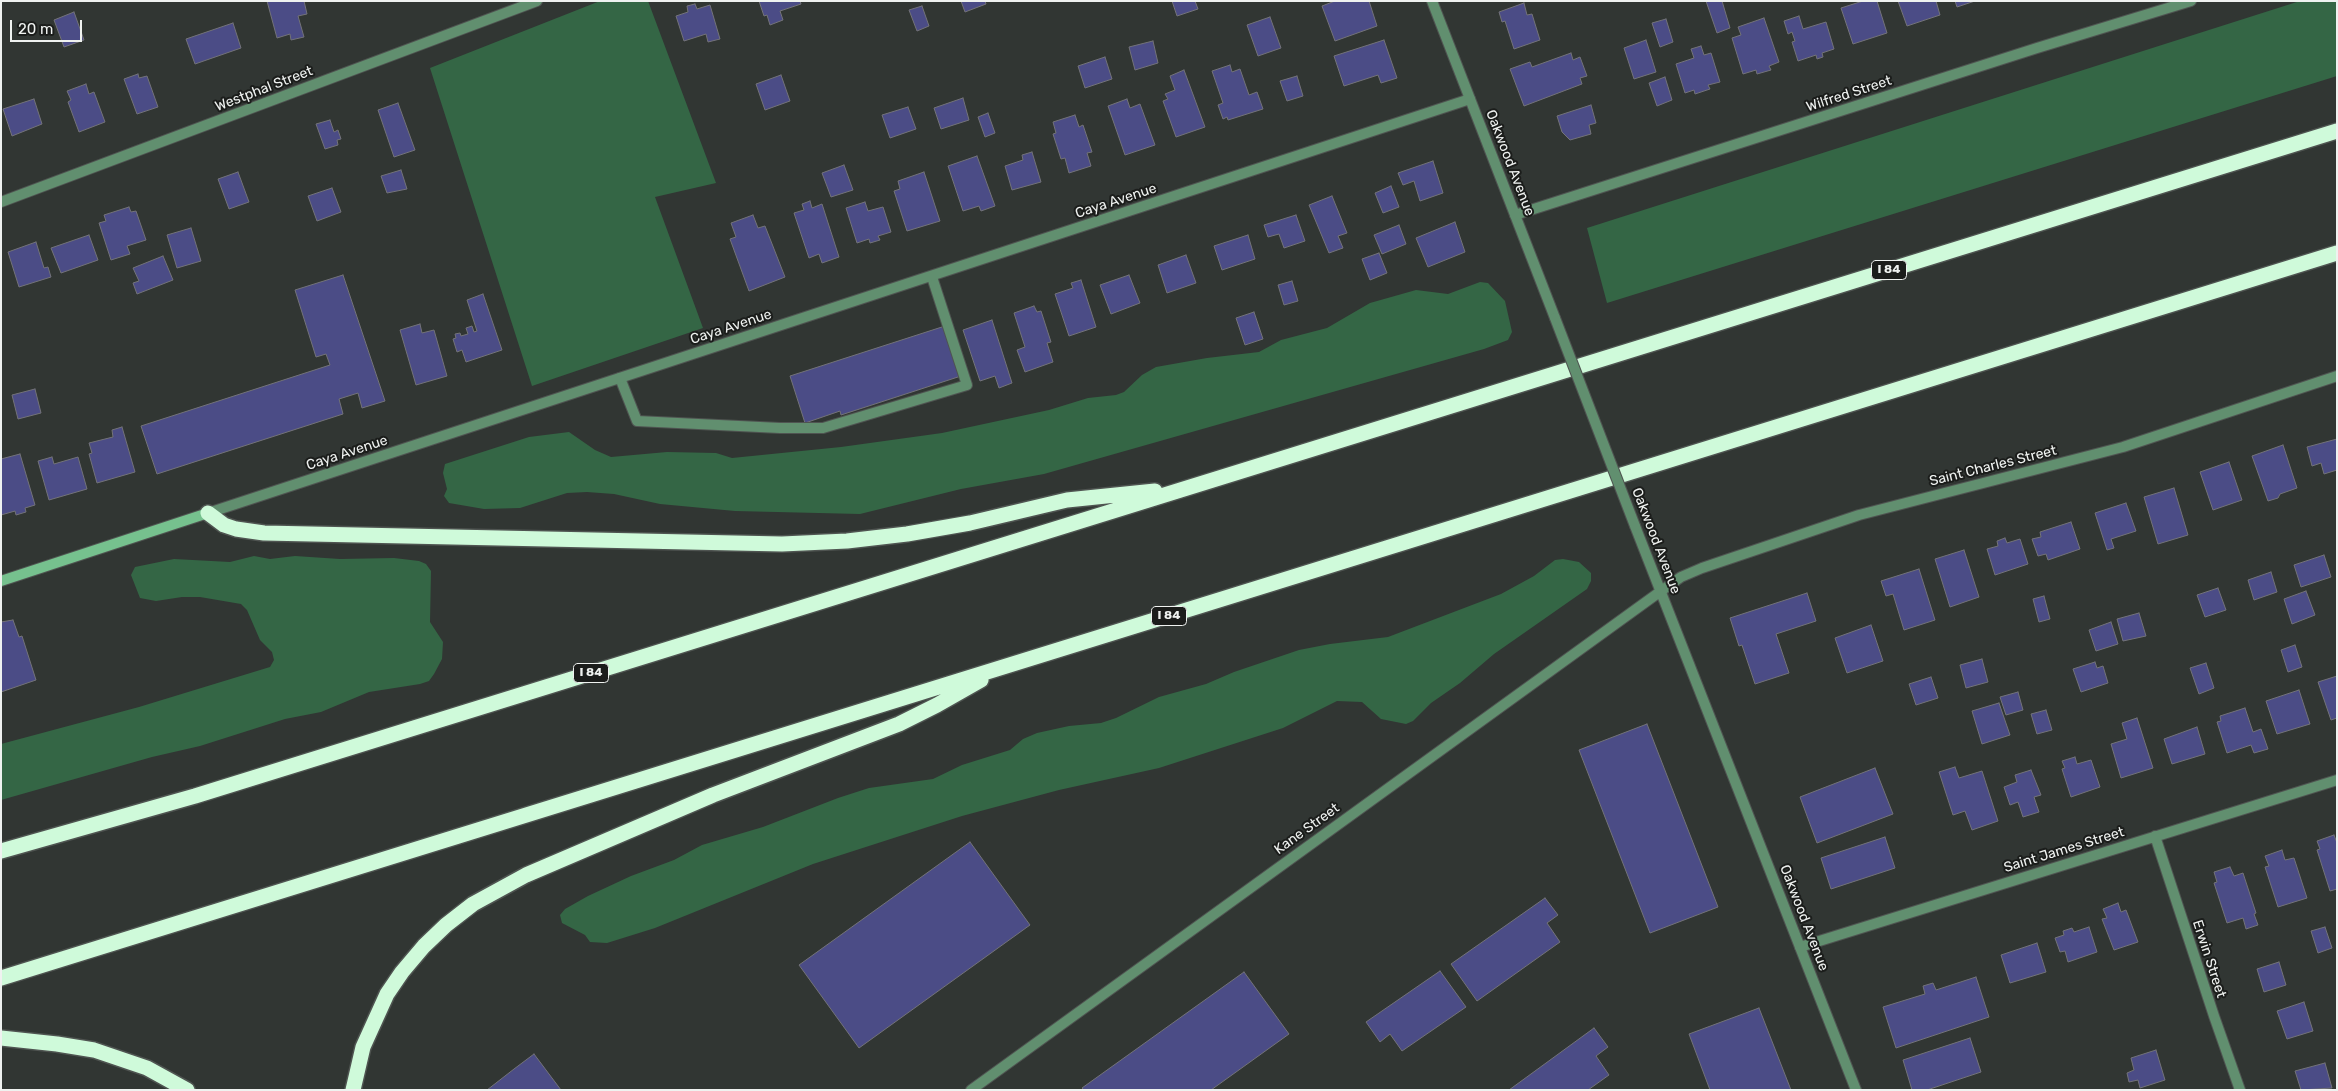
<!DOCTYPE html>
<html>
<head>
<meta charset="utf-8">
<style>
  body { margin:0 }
  #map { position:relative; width:2338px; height:1091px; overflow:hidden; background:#313633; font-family:Rubik,sans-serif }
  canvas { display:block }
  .frame { position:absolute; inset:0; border:2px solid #eff2f0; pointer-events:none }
  .scale { position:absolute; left:10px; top:20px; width:72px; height:22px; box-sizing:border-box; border:2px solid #eff2f0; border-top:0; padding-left:6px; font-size:15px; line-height:18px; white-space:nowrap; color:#eff2f0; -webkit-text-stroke:4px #1b1d1b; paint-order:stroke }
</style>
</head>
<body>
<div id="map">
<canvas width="2338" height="1091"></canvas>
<div class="frame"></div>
<div class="scale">20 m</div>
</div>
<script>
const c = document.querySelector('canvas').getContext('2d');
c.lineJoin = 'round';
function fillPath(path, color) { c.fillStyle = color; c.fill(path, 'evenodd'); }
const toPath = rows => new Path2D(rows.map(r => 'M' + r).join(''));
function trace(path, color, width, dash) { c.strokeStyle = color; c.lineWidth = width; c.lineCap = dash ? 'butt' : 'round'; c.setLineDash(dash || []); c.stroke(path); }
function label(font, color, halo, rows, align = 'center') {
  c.font = font + ' Rubik,sans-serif'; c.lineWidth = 4; c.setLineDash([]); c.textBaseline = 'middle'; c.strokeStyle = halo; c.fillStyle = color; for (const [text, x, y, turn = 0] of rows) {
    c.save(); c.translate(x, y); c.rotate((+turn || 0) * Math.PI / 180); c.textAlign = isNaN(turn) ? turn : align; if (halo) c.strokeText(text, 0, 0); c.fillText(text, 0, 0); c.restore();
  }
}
const green = toPath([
  [600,1,648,1,716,183,655,197,703,328,532,386,430,68],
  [2300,1,2337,1,2337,76,1607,303,1587,228],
  [1480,282,1488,283,1505,301,1512,332,1508,340,1484,349,1044,474,961,489,860,514,735,511,660,504,614,494,587,492,567,493,520,508,484,509,449,503,444,496,447,489,443,473,445,464,529,437,569,432,595,450,611,457,667,452,716,453,732,458,841,447,942,433,1049,410,1088,398,1116,395,1124,392,1142,375,1156,367,1207,358,1259,352,1281,340,1327,328,1370,303,1416,290,1448,294],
  [254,556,270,559,295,556,340,559,394,558,419,561,426,564,431,571,430,622,443,642,442,659,434,674,429,681,420,684,369,692,321,712,285,719,200,746,152,757,1,800,1,744,139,707,270,667,274,660,272,652,260,640,247,610,241,604,200,597,182,597,156,601,140,598,131,575,135,567,174,559,230,562],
  [1563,559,1579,562,1591,573,1591,581,1587,589,1494,654,1460,683,1431,703,1413,721,1406,724,1381,719,1362,702,1337,701,1283,728,1159,768,1059,790,962,816,813,864,655,928,607,943,590,942,585,935,562,923,560,915,565,909,588,896,631,876,674,860,702,845,763,827,838,798,869,788,933,779,962,765,1010,750,1023,739,1037,733,1069,726,1101,723,1116,718,1159,697,1206,684,1234,672,1299,650,1330,644,1388,637,1501,594,1534,576,1555,560]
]);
const building = toPath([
  [267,1,304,1,307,14,298,16,304,37,291,40,290,34,277,38,267,1],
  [759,1,800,1,801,4,780,11,783,20,770,25,767,15,764,16,759,1],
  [961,1,985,1,986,4,965,12,961,1],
  [1172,1,1195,1,1198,9,1177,16,1172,1],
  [1335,1,1369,1,1377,26,1335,41,1322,6,1335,1],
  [1706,1,1722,1,1730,28,1717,33,1706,1],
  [1863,1,1877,1,1887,33,1853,44,1841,8,1863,1],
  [1898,1,1936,1,1940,15,1907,26,1898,1],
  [1955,1,1975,1,1957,7,1955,1],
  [1524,3,1527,15,1532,14,1540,40,1514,49,1505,21,1502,22,1499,12,1524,3],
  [695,4,697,9,710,5,720,39,708,42,706,34,684,41,676,16,688,12,687,6,695,4],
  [922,6,929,26,917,31,909,10,922,6],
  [74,12,84,40,64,47,54,20,74,12],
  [1799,16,1803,29,1826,22,1834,49,1822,53,1823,57,1817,59,1816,55,1798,61,1792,42,1795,41,1792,32,1788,34,1784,21,1799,16],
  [1270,17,1281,48,1258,56,1247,25,1270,17],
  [1764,18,1779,62,1769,66,1771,70,1757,74,1756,70,1743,74,1732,38,1741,35,1738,27,1764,18],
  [1666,19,1673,42,1660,47,1652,23,1666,19],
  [233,23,241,48,195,64,186,39,233,23],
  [1384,40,1397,78,1381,83,1378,75,1344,86,1334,56,1384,40],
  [1646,40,1656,72,1634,79,1624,48,1646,40],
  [1153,41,1158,63,1135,70,1129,47,1153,41],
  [1701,46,1704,55,1711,53,1720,82,1708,85,1710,89,1695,94,1694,90,1685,93,1676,64,1694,58,1691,49,1701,46],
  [1571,53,1573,60,1580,57,1587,76,1580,78,1582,84,1524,106,1510,69,1530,62,1532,67,1571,53],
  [1105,57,1112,79,1085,88,1078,66,1105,57],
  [1230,65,1232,72,1240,69,1249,95,1257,92,1263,109,1228,120,1227,117,1223,119,1218,105,1223,103,1212,71,1230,65],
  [1184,70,1205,127,1176,137,1163,101,1168,99,1165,94,1175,90,1170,76,1184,70],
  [138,74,139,78,147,76,158,107,137,114,124,79,138,74],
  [781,75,790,101,765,110,756,84,781,75],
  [1297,76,1303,96,1287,101,1280,81,1297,76],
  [1665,77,1672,100,1657,106,1649,83,1665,77],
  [86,84,89,94,94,92,105,122,79,132,68,102,71,100,67,91,86,84],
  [963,98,969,120,941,129,934,108,963,98],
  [34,99,42,124,12,136,3,109,34,99],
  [1127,99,1130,108,1140,104,1155,145,1125,155,1108,106,1127,99],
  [398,103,415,150,394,157,378,110,398,103],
  [1591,105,1596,123,1589,125,1591,134,1570,140,1562,132,1557,116,1591,105],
  [908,107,916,129,890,138,882,115,908,107],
  [988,113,995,133,985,137,978,117,988,113],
  [1075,115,1079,127,1083,125,1092,152,1087,153,1091,166,1069,173,1065,158,1061,159,1053,134,1056,133,1053,122,1075,115],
  [330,120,334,132,338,130,341,139,337,140,338,145,325,149,316,124,330,120],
  [1032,152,1041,182,1012,190,1005,166,1023,160,1022,155,1032,152],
  [977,156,995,206,981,211,979,206,963,211,948,166,977,156],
  [1433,161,1443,193,1420,201,1414,181,1403,185,1398,173,1433,161],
  [844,165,853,190,831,197,822,173,844,165],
  [401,170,407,189,387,193,381,176,401,170],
  [238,172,249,202,229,209,218,179,238,172],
  [924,172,940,221,907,231,894,191,900,189,898,181,924,172],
  [1391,186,1399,207,1383,213,1375,193,1391,186],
  [332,188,341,212,317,221,308,196,332,188],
  [1332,196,1347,233,1338,236,1343,248,1329,253,1309,205,1332,196],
  [810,201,812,208,822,204,839,257,822,263,819,254,809,258,794,213,804,210,802,204,810,201],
  [865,202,868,211,883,207,891,232,878,236,880,240,870,243,869,239,857,243,846,208,865,202],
  [129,207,131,212,136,211,146,240,127,246,130,254,111,260,99,223,106,221,104,215,129,207],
  [753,215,758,228,765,226,785,277,749,291,730,239,736,237,731,223,753,215],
  [1296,215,1305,241,1284,248,1279,234,1268,237,1264,225,1296,215],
  [1455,222,1465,252,1428,267,1416,238,1455,222],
  [1399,225,1406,244,1382,254,1374,235,1399,225],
  [191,228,201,261,177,268,167,235,191,228],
  [89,235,98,260,61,273,51,248,89,235],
  [1248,235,1255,259,1222,270,1214,246,1248,235],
  [36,242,44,268,48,267,51,277,19,287,8,252,36,242],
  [1379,253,1387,273,1370,280,1362,259,1379,253],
  [1186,255,1196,283,1167,293,1158,265,1186,255],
  [163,256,173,280,137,294,133,283,139,281,133,268,163,256],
  [343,275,385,401,362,408,358,393,339,399,343,414,157,474,141,426,330,365,326,354,316,357,295,290,343,275],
  [1129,275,1140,303,1111,314,1100,285,1129,275],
  [1081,280,1096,327,1069,336,1055,294,1073,288,1071,283,1081,280],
  [1292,281,1298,301,1284,305,1278,285,1292,281],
  [483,294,502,350,466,362,462,350,457,352,453,339,456,338,455,334,460,333,461,336,468,334,466,328,472,326,474,332,477,331,467,300,483,294],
  [1034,306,1037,312,1041,311,1051,342,1047,343,1053,362,1025,372,1017,350,1025,347,1014,313,1034,306],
  [1254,312,1263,339,1245,345,1236,318,1254,312],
  [992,320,1012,383,999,388,995,376,980,381,963,330,992,320],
  [420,324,422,333,434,330,447,376,416,385,400,330,420,324],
  [945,326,961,376,841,415,840,411,805,423,790,376,945,326],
  [35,389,41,413,18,419,12,395,35,389],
  [122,427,135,472,97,483,89,454,92,453,89,443,113,437,112,430,122,427],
  [2337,439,2337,470,2324,474,2321,463,2312,466,2307,447,2337,439],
  [2283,445,2297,488,2280,494,2278,498,2268,501,2252,456,2283,445],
  [20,454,35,505,25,508,26,512,16,515,15,511,1,515,1,459,20,454],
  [52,457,54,464,78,457,87,489,49,500,38,461,52,457],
  [2229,462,2242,500,2213,510,2200,472,2229,462],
  [2174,488,2188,535,2158,544,2144,497,2174,488],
  [2126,503,2136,531,2111,539,2114,548,2107,550,2095,513,2126,503],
  [2071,522,2080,549,2048,560,2046,554,2038,556,2032,539,2041,537,2040,532,2071,522],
  [2005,538,2007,543,2020,539,2028,564,1995,575,1987,549,1998,546,1997,541,2005,538],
  [1964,550,1979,597,1950,607,1935,559,1964,550],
  [2324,555,2331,577,2301,587,2294,565,2324,555],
  [1919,569,1935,620,1904,630,1893,594,1886,596,1881,581,1919,569],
  [2271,572,2277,592,2254,600,2248,580,2271,572],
  [2218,588,2226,610,2205,617,2197,595,2218,588],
  [2306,591,2315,615,2292,624,2284,599,2306,591],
  [1807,593,1816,621,1776,634,1789,673,1755,684,1742,645,1739,646,1730,618,1807,593],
  [2044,596,2050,619,2039,622,2033,599,2044,596],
  [2139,613,2146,636,2123,641,2117,619,2139,613],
  [13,620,19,637,22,636,36,680,1,692,1,622,13,620],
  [2111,622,2118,644,2096,651,2089,630,2111,622],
  [1871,625,1883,661,1847,673,1835,638,1871,625],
  [2295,645,2302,667,2288,672,2281,650,2295,645],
  [1982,659,1988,682,1966,688,1960,665,1982,659],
  [2095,662,2097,668,2103,666,2108,683,2081,692,2073,669,2095,662],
  [2206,663,2214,688,2199,694,2190,668,2206,663],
  [2337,676,2337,718,2331,720,2318,682,2337,676],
  [1931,677,1938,698,1916,705,1909,684,1931,677],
  [2299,690,2310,724,2277,734,2266,701,2299,690],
  [2018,692,2023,710,2006,715,2000,697,2018,692],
  [1999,703,2010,735,1982,744,1972,711,1999,703],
  [2245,708,2253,732,2261,729,2268,749,2254,753,2251,745,2227,753,2217,722,2221,721,2220,716,2245,708],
  [2046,710,2052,730,2037,734,2031,714,2046,710],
  [2137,718,2153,768,2121,778,2111,744,2127,739,2122,723,2137,718],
  [1647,724,1718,907,1650,933,1579,750,1647,724],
  [2197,727,2205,754,2172,764,2164,739,2197,727],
  [2075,757,2077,764,2091,760,2100,787,2071,797,2062,769,2065,768,2062,761,2075,757],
  [1955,767,1959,778,1982,771,1998,821,1972,830,1965,811,1953,815,1939,772,1955,767],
  [1875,768,1893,814,1817,843,1800,797,1875,768],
  [2031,770,2041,795,2034,797,2039,812,2023,817,2018,802,2010,805,2004,787,2017,782,2015,775,2031,770],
  [2334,835,2337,843,2337,889,2330,891,2317,850,2320,849,2317,841,2334,835],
  [1885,837,1895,868,1831,889,1821,858,1885,837],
  [970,842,1030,925,859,1048,799,965,970,842],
  [2282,850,2285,860,2294,858,2307,898,2278,907,2265,867,2269,866,2265,856,2282,850],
  [2230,867,2234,876,2243,873,2256,913,2254,914,2258,925,2246,929,2243,918,2227,923,2214,883,2217,882,2214,872,2230,867],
  [1545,898,1558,915,1547,923,1560,942,1477,1001,1451,964,1545,898],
  [2118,903,2121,912,2126,910,2138,942,2114,950,2102,919,2107,918,2103,909,2118,903],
  [2089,927,2097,952,2068,962,2065,951,2060,952,2055,938,2064,935,2063,931,2072,928,2074,932,2089,927],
  [2325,927,2332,948,2318,953,2311,931,2325,927],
  [2037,943,2046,972,2010,983,2001,955,2037,943],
  [2279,962,2286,985,2264,992,2257,969,2279,962],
  [1440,971,1466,1007,1402,1051,1390,1034,1380,1042,1366,1022,1440,971],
  [1244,972,1289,1034,1211,1090,1084,1090,1082,1088,1244,972],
  [1976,977,1989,1017,1896,1048,1883,1007,1925,994,1923,986,1933,983,1936,990,1976,977],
  [2304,1002,2313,1031,2287,1039,2277,1011,2304,1002],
  [1759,1008,1791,1090,1710,1090,1689,1034,1759,1008],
  [1594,1028,1608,1047,1596,1056,1609,1075,1588,1090,1509,1090,1594,1028],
  [1970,1038,1981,1072,1927,1090,1912,1090,1903,1060,1970,1038],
  [2156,1050,2165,1080,2140,1088,2138,1080,2129,1082,2127,1073,2134,1070,2131,1058,2156,1050],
  [534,1054,561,1090,487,1090,514,1069,534,1054],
  [2325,1063,2332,1088,2301,1090,2295,1071,2325,1063]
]);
const service = toPath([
  [620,378,637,421,780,428,823,428,967,385,932,277]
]);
const minor = toPath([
  [1,202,537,1],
  [1515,215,2037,48,2191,1],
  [208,513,1470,99],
  [1661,591,1681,577,1702,568,1859,515,2123,447,2337,376],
  [2155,836,2214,1016,2240,1090],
  [1800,947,2337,780]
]);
const tertiary = toPath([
  [1432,1,1555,318],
  [1635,526,1856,1090],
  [971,1090,1661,591]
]);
const secondary = toPath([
  [1,581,208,513]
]);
const motorway = toPath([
  [208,513,224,525,236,529,264,533,782,544,847,541,907,534,970,523,1067,500,1155,491],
  [1,851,195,796,2337,131],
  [1,978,2337,253],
  [1,1038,57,1044,94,1050,147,1068,187,1090],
  [353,1090,363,1047,387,994,402,972,424,946,446,925,473,904,526,875,713,795,899,724,937,705,981,680]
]);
const tertiaryBridge = toPath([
  [1555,318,1635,526]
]);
const shields = [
  [1889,270,35],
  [1169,616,35],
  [591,673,35]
];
const shieldNames = [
  ["I 84",1889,270],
  ["I 84",1169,616],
  ["I 84",591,673]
];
const streetNames = [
  ["Westphal Street",264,89,-21],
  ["Wilfred Street",1849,94,-18],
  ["Oakwood Avenue",1510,163,69],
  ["Caya Avenue",1116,201,-18],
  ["Caya Avenue",731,327,-18],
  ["Caya Avenue",347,453,-18],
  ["Saint Charles Street",1993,466,-14],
  ["Oakwood Avenue",1656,541,69],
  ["Kane Street",1307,829,-36],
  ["Saint James Street",2064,850,-17],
  ["Oakwood Avenue",1804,918,69],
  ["Erwin Street",2209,959,72]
];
fillPath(green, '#346645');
fillPath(building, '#4b4c86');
trace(building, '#737379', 1);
trace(service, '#4f5451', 12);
trace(minor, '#4f5451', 12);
trace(tertiary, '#4f5451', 12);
trace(secondary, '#4f5451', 12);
trace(motorway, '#4f5451', 18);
trace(service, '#618f6f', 10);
trace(minor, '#618f6f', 10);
trace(tertiary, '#618f6f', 10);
trace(secondary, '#76c18e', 10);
trace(motorway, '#cffada', 15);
trace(tertiaryBridge, '#4f5451', 12, []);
trace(tertiaryBridge, '#618f6f', 10);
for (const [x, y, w] of shields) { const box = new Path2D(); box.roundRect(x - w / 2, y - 9.5, w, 19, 4); c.fillStyle = '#1b1d1b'; c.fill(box); trace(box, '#eff2f0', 1); }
label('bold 12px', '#eff2f0', null, shieldNames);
label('14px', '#eff2f0', '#1b1d1b', streetNames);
</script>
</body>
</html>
